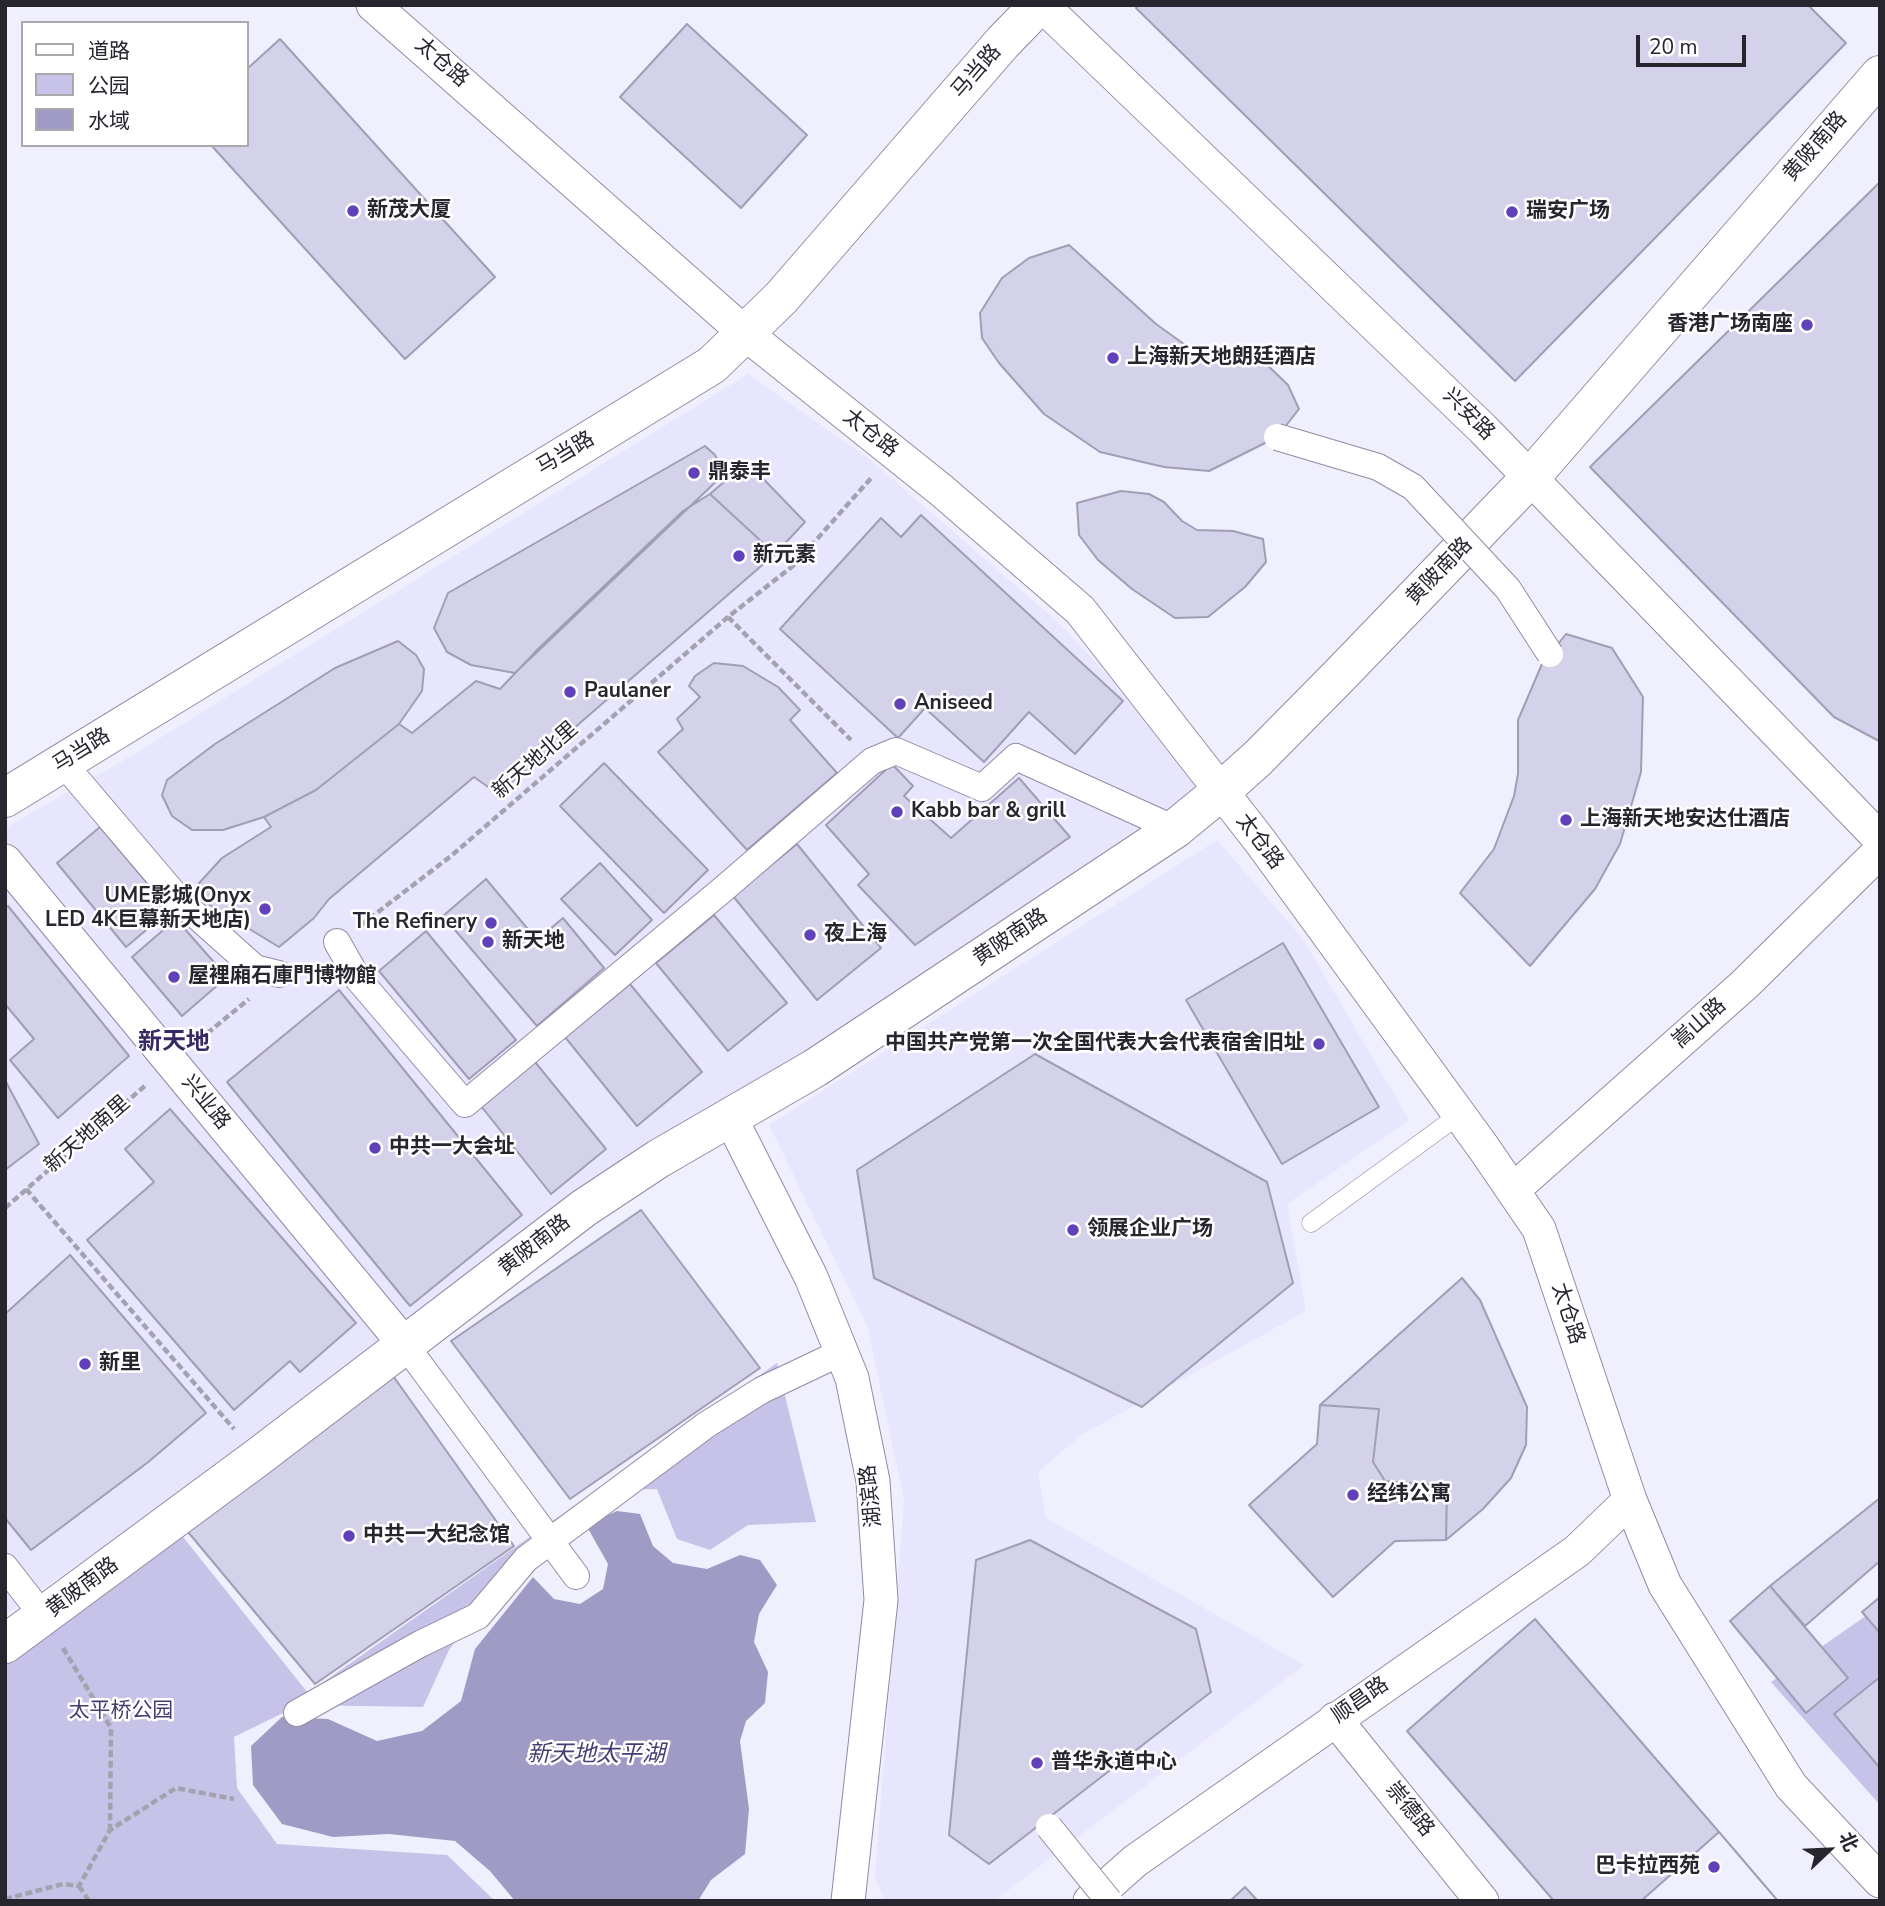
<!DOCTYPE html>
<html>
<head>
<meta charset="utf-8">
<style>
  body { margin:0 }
  #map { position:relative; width:1885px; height:1906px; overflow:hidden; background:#f0effe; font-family:"Nunito Sans","Noto Sans SC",sans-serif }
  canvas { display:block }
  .frame { position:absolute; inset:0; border:7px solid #27262f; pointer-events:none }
  .legend { position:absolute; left:21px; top:21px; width:228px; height:126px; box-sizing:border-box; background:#fff; border:2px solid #a9a8ac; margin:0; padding:9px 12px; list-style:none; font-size:21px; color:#27262f }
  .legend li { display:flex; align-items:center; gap:14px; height:35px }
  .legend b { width:35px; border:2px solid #a9a8ac }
  .north { position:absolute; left:1794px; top:1815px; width:70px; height:70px; -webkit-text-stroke:5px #fff; paint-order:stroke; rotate:67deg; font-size:19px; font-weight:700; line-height:28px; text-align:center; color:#27262f }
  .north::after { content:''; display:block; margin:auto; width:24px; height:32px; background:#27262f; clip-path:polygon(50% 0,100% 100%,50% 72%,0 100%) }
  .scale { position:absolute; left:1636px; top:35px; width:110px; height:32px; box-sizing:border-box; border:4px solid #27262f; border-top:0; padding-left:9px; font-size:21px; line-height:24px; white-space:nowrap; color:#27262f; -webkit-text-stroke:5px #fff; paint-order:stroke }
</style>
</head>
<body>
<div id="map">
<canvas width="1885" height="1906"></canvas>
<div class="frame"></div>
<ul class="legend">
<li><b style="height:9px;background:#fff"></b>道路</li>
<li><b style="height:19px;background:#c6c2e8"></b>公园</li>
<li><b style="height:19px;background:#a09bc5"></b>水域</li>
</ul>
<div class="north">北</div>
<div class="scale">20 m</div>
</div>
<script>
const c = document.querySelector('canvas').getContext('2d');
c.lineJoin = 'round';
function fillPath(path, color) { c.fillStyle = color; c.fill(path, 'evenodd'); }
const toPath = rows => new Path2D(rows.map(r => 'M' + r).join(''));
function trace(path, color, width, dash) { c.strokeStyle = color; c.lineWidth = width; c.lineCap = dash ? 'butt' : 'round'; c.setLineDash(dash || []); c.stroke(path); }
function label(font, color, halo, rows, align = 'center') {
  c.font = font + ' "Nunito Sans","Noto Sans SC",sans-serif'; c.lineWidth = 5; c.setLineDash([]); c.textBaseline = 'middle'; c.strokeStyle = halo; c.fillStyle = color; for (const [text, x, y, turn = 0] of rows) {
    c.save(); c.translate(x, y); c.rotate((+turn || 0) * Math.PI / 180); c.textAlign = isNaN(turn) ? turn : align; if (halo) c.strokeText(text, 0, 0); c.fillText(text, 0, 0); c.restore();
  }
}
const built = toPath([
  [748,374,868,458,1060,624,1103,670,1197,789,802,1056,5,1615,5,828,131,756],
  [1217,840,1303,939,1409,1120,1287,1204,1306,1311,1081,1435,1038,1472,1046,1518,1304,1665,994,1901,884,1901,875,1876,904,1500,867,1325,769,1125]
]);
const green = toPath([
  [777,1363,816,1522,748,1525,710,1550,677,1539,657,1489,607,1490,511,1563,449,1650,423,1707,299,1705,234,1737,237,1788,277,1844,447,1855,495,1901,5,1901,5,1652,175,1527,308,1693],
  [1880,1606,1880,1805,1771,1682]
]);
const water = toPath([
  [617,1511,640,1514,653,1546,673,1563,707,1569,740,1555,760,1560,777,1585,759,1614,754,1642,768,1672,765,1703,746,1721,740,1741,749,1809,745,1854,711,1880,698,1901,515,1901,490,1871,455,1841,389,1834,333,1837,282,1824,253,1785,251,1746,282,1717,328,1719,377,1741,422,1731,461,1701,475,1649,533,1577,554,1599,580,1604,603,1589,608,1564,586,1525]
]);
const building = toPath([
  [1138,5,1808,5,1846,43,1515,381,1136,8,1138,5],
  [687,24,807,135,741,208,620,97,687,24],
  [280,39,495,277,405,359,211,145,247,145,247,69,280,39],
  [1880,182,1880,741,1879,741,1834,717,1590,467,1880,182],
  [1069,245,1156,324,1202,357,1261,359,1288,385,1299,409,1277,437,1209,471,1164,467,1100,452,1044,414,999,363,982,338,980,313,1002,278,1029,258,1069,245],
  [705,446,715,455,724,474,515,673,471,665,447,652,434,628,448,593,705,446],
  [747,462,805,522,775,554,710,494,747,462],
  [1121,491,1149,494,1164,502,1182,521,1197,530,1233,531,1263,539,1266,562,1245,587,1208,617,1175,618,1132,589,1098,560,1079,535,1077,503,1121,491],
  [710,494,775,554,498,794,474,777,329,899,314,918,279,947,190,893,222,858,271,827,264,817,316,790,399,724,412,733,476,681,500,689,539,648,683,511,710,494],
  [921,515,1123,701,1075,754,1029,712,984,762,925,708,898,738,780,629,881,518,901,537,921,515],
  [1566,634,1612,648,1643,697,1641,772,1620,844,1595,889,1530,966,1460,893,1494,849,1514,796,1518,774,1518,720,1542,664,1566,634],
  [398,641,416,655,424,669,422,691,399,724,316,790,264,817,223,830,192,830,172,816,162,795,167,780,215,744,335,668,398,641],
  [714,663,743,666,778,687,800,710,790,720,837,773,747,850,658,752,683,729,677,719,700,697,689,686,695,676,714,663],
  [604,763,708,870,664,913,560,806,604,763],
  [892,764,913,786,904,796,951,838,1019,778,1070,837,915,945,858,885,869,874,826,825,892,764],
  [100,827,170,910,126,947,57,863,100,827],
  [797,844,881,948,817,1000,733,896,797,844],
  [600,863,652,920,615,955,561,899,600,863],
  [486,879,537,940,563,918,604,968,537,1026,443,916,486,879],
  [8,906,129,1056,58,1118,10,1060,34,1039,5,1004,5,908,8,906],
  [714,915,787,1003,728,1051,656,963,714,915],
  [176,919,227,977,182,1016,132,957,176,919],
  [426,931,516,1040,469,1079,379,971,426,931],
  [1283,943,1379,1107,1282,1164,1186,1000,1283,943],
  [630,984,702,1072,637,1126,565,1037,630,984],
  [339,990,522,1215,410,1306,227,1082,339,990],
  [1035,1054,1267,1182,1293,1283,1142,1407,874,1278,857,1170,1035,1054],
  [535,1062,606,1149,551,1194,481,1106,535,1062],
  [5,1080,39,1144,5,1170,5,1080],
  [170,1109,356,1323,300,1372,290,1361,234,1410,87,1240,154,1182,125,1149,170,1109],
  [641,1210,760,1368,570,1499,451,1341,641,1210],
  [70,1255,206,1413,147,1463,31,1550,5,1518,5,1314,70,1255],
  [1462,1278,1480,1300,1527,1407,1526,1445,1511,1478,1483,1509,1446,1540,1447,1486,1385,1481,1373,1462,1379,1409,1320,1405,1462,1278],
  [391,1373,514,1546,315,1684,183,1526,391,1373],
  [1320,1405,1379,1409,1373,1462,1385,1481,1447,1486,1446,1540,1395,1541,1333,1597,1249,1505,1317,1444,1320,1405],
  [1880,1498,1880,1561,1805,1626,1770,1586,1880,1498],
  [1030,1540,1196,1629,1211,1692,989,1864,949,1835,976,1560,1030,1540],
  [1770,1586,1848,1678,1806,1713,1730,1621,1770,1586],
  [1880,1597,1880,1633,1862,1612,1880,1597],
  [1535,1619,1719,1832,1778,1901,1554,1901,1407,1731,1535,1619],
  [1880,1677,1880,1768,1834,1714,1880,1677],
  [1719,1832,1778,1901,1641,1901,1719,1832],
  [1245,1887,1258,1901,1230,1901,1245,1887]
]);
const path = toPath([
  [728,617,851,740],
  [361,925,451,856,728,617,794,565,872,477],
  [199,1040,249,999],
  [26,1189,234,1429],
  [5,1208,147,1084],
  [63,1648,111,1728,110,1829],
  [79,1886,89,1901],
  [5,1899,63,1884,79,1886,110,1830,176,1788,234,1799]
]);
const service = toPath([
  [1311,1223,1459,1115]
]);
const pedestrian = toPath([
  [63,763,181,902,255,968,279,974],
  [337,942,358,979,465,1104,721,891,872,761,896,751,982,788,1016,757,1175,829],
  [406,1346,576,1576],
  [5,1567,44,1617],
  [297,1713,420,1644,478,1616,526,1559,706,1425,762,1390,842,1352]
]);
const minor = toPath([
  [373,5,746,334,941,490,1080,610,1260,841,1483,1147,1539,1229,1630,1500,1665,1585,1791,1786,1880,1881],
  [1042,5,1483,429,1880,839],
  [5,861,406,1346],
  [730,1117,811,1277,852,1378,873,1481,881,1600,848,1901],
  [1513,1190,1744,985,1880,851],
  [1335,1719,1482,1901],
  [1090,1901,1135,1861,1577,1551,1630,1500]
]);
const tertiary = toPath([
  [5,798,712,365,781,298,1003,42,1039,5],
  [5,1644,258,1457,584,1208,658,1159,815,1068,1175,829,1220,792,1258,758,1340,675,1530,478,1880,75]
]);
const pedestrianBridge = toPath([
  [1277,437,1378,467,1413,487,1508,589,1550,654],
  [1049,1827,1109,1901]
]);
const markers = [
  [353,211,7,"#6141ba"],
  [1512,212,7,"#6141ba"],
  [1807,325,7,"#6141ba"],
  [1113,358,7,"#6141ba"],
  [694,473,7,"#6141ba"],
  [739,556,7,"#6141ba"],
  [570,692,7,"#6141ba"],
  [900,704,7,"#6141ba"],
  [897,812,7,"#6141ba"],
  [1566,820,7,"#6141ba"],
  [265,909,7,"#6141ba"],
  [491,923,7,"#6141ba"],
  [810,935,7,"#6141ba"],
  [488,942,7,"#6141ba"],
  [174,977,7,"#6141ba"],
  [1319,1044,7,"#6141ba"],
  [375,1148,7,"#6141ba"],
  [1073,1230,7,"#6141ba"],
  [85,1364,7,"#6141ba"],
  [1353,1495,7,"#6141ba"],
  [349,1536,7,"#6141ba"],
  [1037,1763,7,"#6141ba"],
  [1714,1867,7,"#6141ba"]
];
const streetNames = [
  ["太仓路",441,63,41],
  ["马当路",977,72,-49],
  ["黄陂南路",1816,147,-49],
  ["兴安路",1468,415,45],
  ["太仓路",870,434,38],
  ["马当路",566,454,-31],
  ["黄陂南路",1440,572,-46],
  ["马当路",82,751,-32],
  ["新天地北里",536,761,-41],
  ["太仓路",1259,842,53],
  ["黄陂南路",1011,938,-34],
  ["嵩山路",1700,1024,-42],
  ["兴业路",205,1103,51],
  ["新天地南里",88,1135,-41],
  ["黄陂南路",535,1246,-38],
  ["太仓路",1567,1314,72],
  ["湖滨路",872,1496,-96],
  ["黄陂南路",83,1588,-37],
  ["顺昌路",1361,1701,-35],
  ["崇德路",1409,1810,51]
];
const poiNames = [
  ["新茂大厦",367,211],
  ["瑞安广场",1526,212],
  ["香港广场南座",1793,325,"right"],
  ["上海新天地朗廷酒店",1127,358],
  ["鼎泰丰",708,473],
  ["新元素",753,556],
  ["Paulaner",584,692],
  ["Aniseed",914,704],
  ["Kabb bar & grill",911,812],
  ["上海新天地安达仕酒店",1580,820],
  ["UME影城(Onyx",251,897,"right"],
  ["LED 4K巨幕新天地店)",251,921,"right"],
  ["The Refinery",477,923,"right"],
  ["夜上海",824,935],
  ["新天地",502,942],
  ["屋裡廂石庫門博物館",188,977],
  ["中国共产党第一次全国代表大会代表宿舍旧址",1305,1044,"right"],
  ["中共一大会址",389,1148],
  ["领展企业广场",1087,1230],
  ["新里",99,1364],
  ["经纬公寓",1367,1495],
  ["中共一大纪念馆",363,1536],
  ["普华永道中心",1051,1763],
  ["巴卡拉西苑",1700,1867,"right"]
];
const parkNames = [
  ["太平桥公园",121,1712]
];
const waterNames = [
  ["新天地太平湖",596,1755]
];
const quarterNames = [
  ["新天地",174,1043]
];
fillPath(built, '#e8e5ff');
fillPath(green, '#c6c2e8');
fillPath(water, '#a09bc5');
fillPath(building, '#d4d2ea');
trace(building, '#a09eb5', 2);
trace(service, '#8f8ca3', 19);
trace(pedestrian, '#8f8ca3', 28);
trace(minor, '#8f8ca3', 35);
trace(tertiary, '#8f8ca3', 40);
trace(path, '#a3a2af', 4.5, [7, 3.5]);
trace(service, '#fff', 18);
trace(pedestrian, '#fff', 26);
trace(minor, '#fff', 33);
trace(tertiary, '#fff', 38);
trace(pedestrianBridge, '#8f8ca3', 28, []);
trace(pedestrianBridge, '#fff', 26);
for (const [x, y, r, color] of markers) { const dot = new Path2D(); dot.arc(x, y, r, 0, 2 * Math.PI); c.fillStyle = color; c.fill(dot); trace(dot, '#fff', 2.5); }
label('21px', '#27262f', '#fff', streetNames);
label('bold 21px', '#27262f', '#fff', poiNames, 'left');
label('21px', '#463c72', '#fff', parkNames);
label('italic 23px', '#473d73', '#fff', waterNames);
label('bold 24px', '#372964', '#fff', quarterNames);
</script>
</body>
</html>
